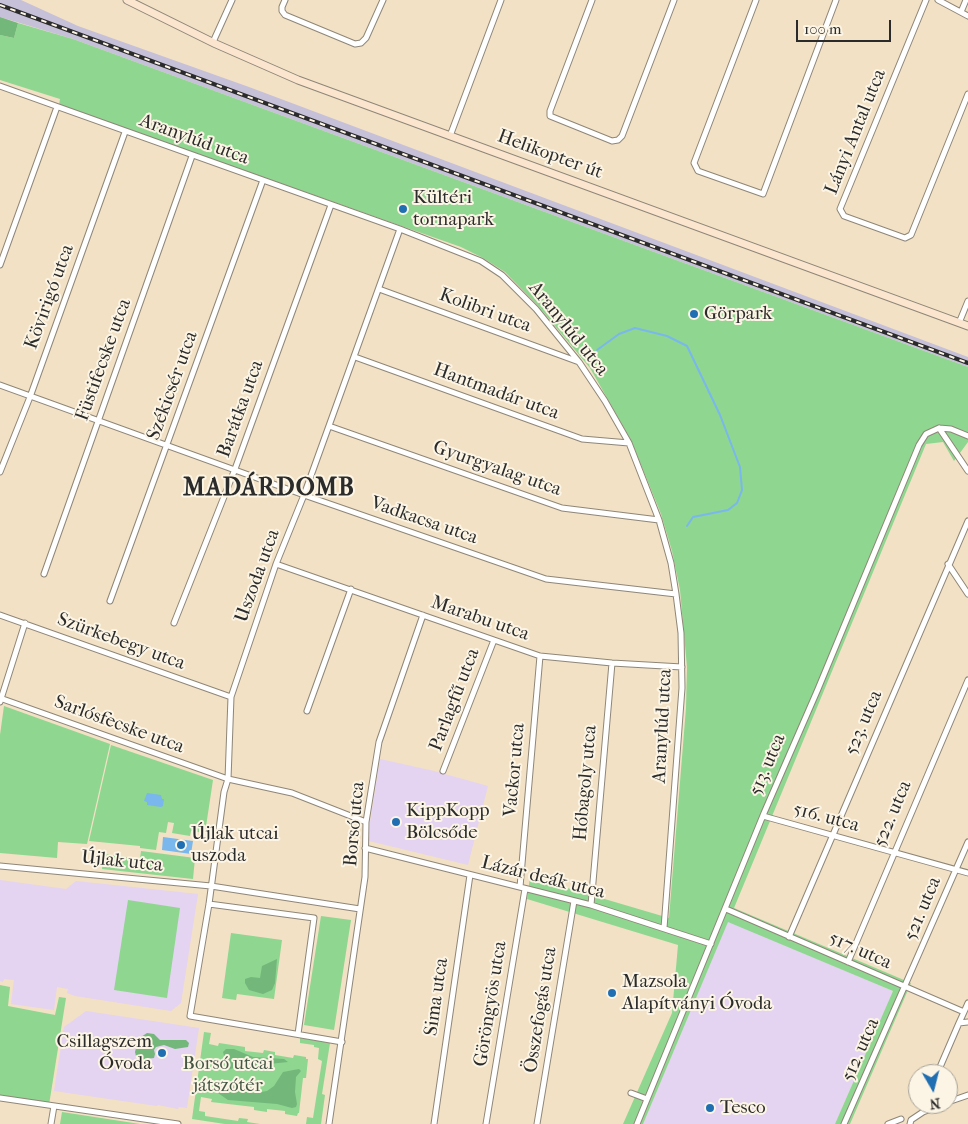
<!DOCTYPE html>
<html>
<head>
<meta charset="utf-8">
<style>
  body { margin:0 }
  #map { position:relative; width:968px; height:1124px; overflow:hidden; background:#f2e1c4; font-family:"IM FELL French Canon",serif }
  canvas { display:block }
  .north { position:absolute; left:908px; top:1064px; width:50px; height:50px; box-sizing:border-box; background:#fcf5e5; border:1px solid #a8a49b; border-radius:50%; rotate:172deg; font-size:14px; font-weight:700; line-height:20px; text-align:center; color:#2b2b2b }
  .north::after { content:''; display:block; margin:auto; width:18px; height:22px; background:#1f6fb2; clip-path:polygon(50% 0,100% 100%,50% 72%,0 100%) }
  .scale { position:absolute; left:796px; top:20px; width:95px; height:22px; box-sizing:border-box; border:2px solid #2b2b2b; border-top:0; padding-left:6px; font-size:15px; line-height:18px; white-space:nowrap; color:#2b2b2b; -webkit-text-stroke:4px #fcf5e5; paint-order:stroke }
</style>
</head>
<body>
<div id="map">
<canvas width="968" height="1124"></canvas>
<div class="north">N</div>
<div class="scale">100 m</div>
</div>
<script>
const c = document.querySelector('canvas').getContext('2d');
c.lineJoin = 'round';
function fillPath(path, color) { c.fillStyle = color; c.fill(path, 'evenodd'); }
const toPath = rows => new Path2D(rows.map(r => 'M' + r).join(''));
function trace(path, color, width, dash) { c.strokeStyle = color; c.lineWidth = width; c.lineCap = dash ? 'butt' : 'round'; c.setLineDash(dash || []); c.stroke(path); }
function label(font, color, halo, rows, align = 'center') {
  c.font = font + ' "IM FELL French Canon",serif'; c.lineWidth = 4; c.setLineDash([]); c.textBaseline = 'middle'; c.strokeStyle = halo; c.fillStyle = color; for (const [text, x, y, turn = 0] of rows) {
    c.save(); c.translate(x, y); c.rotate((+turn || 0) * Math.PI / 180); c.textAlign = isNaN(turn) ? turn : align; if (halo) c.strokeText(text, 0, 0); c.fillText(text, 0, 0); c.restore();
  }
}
const built = toPath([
  [380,759,434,771,488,786,468,865,369,841,370,822],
  [0,880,66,889,76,881,198,894,181,1003,171,1011,75,996,67,993,68,989,57,987,54,1010,11,1004,14,980,4,979,3,982,0,981],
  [728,921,893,991,835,1124,643,1124],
  [86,1011,199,1028,187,1108,179,1107,178,1109,158,1105,157,1106,54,1091,64,1027]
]);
const industrial = toPath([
  [0,0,21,0,78,26,249,87,968,357,968,367,73,39,0,17]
]);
const green = toPath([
  [18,23,73,39,968,367,968,442,954,461,943,442,926,444,734,908,911,983,850,1124,835,1124,893,991,728,922,643,1124,623,1124,672,1013,678,945,527,899,530,877,669,918,686,708,687,667,680,590,672,551,661,514,631,440,590,368,539,307,505,272,483,258,461,247,59,105,60,99,0,80,0,35,14,38],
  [4,706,110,744,87,844,58,842,57,858,0,853,0,735],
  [111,745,213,780,205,833,191,831,190,836,172,833,174,823,168,822,166,833,159,832,156,850,140,848,140,846,89,841],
  [141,851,195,858,193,879,102,869,104,854,140,859],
  [128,900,180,908,167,998,114,990],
  [321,916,351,920,334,1030,304,1025],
  [231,933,282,940,274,999,237,994,236,1000,222,998],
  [0,985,10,987,8,1006,55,1015,59,997,66,998,49,1105,0,1098],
  [204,1032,211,1033,209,1044,218,1046,219,1043,245,1047,245,1051,263,1053,264,1050,275,1052,275,1055,293,1058,294,1055,306,1057,306,1059,308,1059,306,1078,303,1078,299,1113,298,1113,297,1116,285,1114,285,1111,267,1109,267,1112,254,1110,254,1107,211,1102,212,1099,201,1097,199,1111,205,1112,205,1116,238,1121,239,1118,248,1119,247,1122,260,1124,225,1124,192,1119],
  [300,1038,330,1043,322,1094,325,1095,321,1124,306,1124,307,1117,313,1118,322,1061,318,1059,319,1048,314,1047,314,1045,300,1043],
  [62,1112,140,1124,60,1124]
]);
const forest = toPath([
  [0,17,18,23,14,38,0,35],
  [277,959,275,983,272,990,263,994,249,990,245,983,245,979,251,977,260,978,262,966],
  [147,1033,154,1034,160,1040,186,1040,189,1043,188,1047,175,1049,164,1045,156,1047,154,1050,155,1054,154,1058,137,1060,135,1052,137,1044,141,1037],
  [226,1049,234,1049,253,1057,284,1059,288,1062,269,1064,261,1067,250,1065,239,1066,228,1070,223,1052],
  [299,1069,301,1071,296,1077,295,1092,297,1104,296,1107,292,1108,277,1104,228,1100,218,1093,217,1090,216,1082,220,1081,244,1091,255,1093,267,1091,274,1086,283,1072]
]);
const water = toPath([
  [147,793,161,795,162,799,164,799,163,806,161,807,147,805,147,802,144,801],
  [163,837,193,841,191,854,162,850]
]);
const stream = toPath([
  [597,350,619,334,635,328,667,336,687,346,720,415,740,467,742,490,737,503,728,510,693,517,687,526]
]);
const street = toPath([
  [285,0,282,7,282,11,285,15,355,44,361,43,366,38,383,0],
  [592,0,550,111,550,116,612,141,618,140,622,136,674,0],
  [756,0,694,163,698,171,763,194,836,0],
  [926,0,840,209,844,216,905,238,911,235,968,94],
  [938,0,968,16],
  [961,12,966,0],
  [213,42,232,0],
  [0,86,400,229,481,261,502,275,536,309,579,362,605,401,629,443,659,520,671,563,676,594,681,633,682,688,664,928],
  [450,136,501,0],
  [0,265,57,107],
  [379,289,579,362],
  [959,323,968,301],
  [355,357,582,439,629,443],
  [0,385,304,495,546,579,676,594],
  [329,426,562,508,659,520],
  [939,428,968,471],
  [0,472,30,397,125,132],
  [276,564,540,656,612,663,682,667],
  [948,564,968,594],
  [44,574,192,156],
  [110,601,263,180],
  [0,615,231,697],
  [174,623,235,469,331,205],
  [0,698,228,779,292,793,366,822],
  [0,702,25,623],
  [307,711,351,589],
  [443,771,494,640],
  [763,816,968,873],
  [365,848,591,905,711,944],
  [0,866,211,886,360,909],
  [520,887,540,656],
  [209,904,314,918,298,1034],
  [591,905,612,663],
  [726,909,964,1012,959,1023,968,1022],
  [789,937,968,521],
  [848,962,968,680],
  [964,1012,968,1003],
  [342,1042,190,1016,209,904,224,792,228,779,231,697,276,564,304,495,400,229],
  [937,1074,959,1023],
  [631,1093,647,1099],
  [0,1098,178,1124],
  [948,1102,968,1095],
  [923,1112,944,1104],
  [51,1124,54,1106],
  [329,1124,365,877,366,822,379,742,423,615],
  [434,1124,470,875],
  [486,1124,525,889],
  [537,1124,574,901],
  [637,1124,764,813,818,689,919,445,926,434,939,428,951,429,968,436],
  [844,1124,968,842],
  [888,1124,901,1119],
  [910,1124,911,1120,923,1112,926,1104]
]);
const secondary = toPath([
  [127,0,216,44,298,80,968,326]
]);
const rail = toPath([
  [0,5,968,363]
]);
const markers = [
  [403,209,5,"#1f6fb2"],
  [694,314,5,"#1f6fb2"],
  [396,822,5,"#1f6fb2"],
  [181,845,5,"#1f6fb2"],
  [612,993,5,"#1f6fb2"],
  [162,1053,5,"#1f6fb2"],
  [710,1108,5,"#1f6fb2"]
];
const streetNames = [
  ["Lányi Antal utca",856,132,-68],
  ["Aranylúd utca",194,140,20],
  ["Helikopter út",550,155,20],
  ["Kövirigó utca",50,297,-70],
  ["Kolibri utca",485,311,20],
  ["Aranylúd utca",568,329,51],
  ["Füstifecske utca",104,360,-70],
  ["Székicsér utca",173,386,-70],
  ["Hantmadár utca",496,392,20],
  ["Barátka utca",241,409,-70],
  ["Gyurgyalag utca",497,469,19],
  ["Vadkacsa utca",424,521,19],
  ["Uszoda utca",258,576,-70],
  ["Marabu utca",480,619,19],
  ["Szürkebegy utca",121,642,20],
  ["Parlagfű utca",455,700,-69],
  ["523. utca",864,723,-67],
  ["Sarlósfecske utca",119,725,20],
  ["Aranylúd utca",663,726,-87],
  ["513. utca",768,765,-67],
  ["Vackor utca",515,770,-85],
  ["Hóbagoly utca",586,783,-85],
  ["522. utca",893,814,-67],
  ["516. utca",826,818,15],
  ["Borsó utca",355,824,-85],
  ["Újlak utca",122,862,6],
  ["Lázár deák utca",543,878,14],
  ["521. utca",923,909,-67],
  ["517. utca",860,951,24],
  ["Sima utca",437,997,-82],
  ["Göröngyös utca",491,1004,-81],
  ["Összefogás utca",541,1010,-81],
  ["512. utca",861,1050,-66]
];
const poiNames = [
  ["Kültéri",413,198],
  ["tornapark",413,220],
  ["Görpark",704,314],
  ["KippKopp",406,811],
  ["Bölcsőde",406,833],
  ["Újlak utcai",191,834],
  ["uszoda",191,856],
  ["Mazsola",622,982],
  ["Alapítványi Óvoda",622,1004],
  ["Csillagszem",152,1042,"right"],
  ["Óvoda",152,1064,"right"],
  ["Tesco",720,1108]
];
const parkNames = [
  ["Borsó utcai",228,1064],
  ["játszótér",228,1086]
];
const districtNames = [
  ["MADÁRDOMB",269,489]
];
fillPath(built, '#e4d3f1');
fillPath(industrial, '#c6c0d9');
fillPath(green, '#8fd690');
fillPath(forest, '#73b77a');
fillPath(water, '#7ab7ed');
trace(stream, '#7ab7ed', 2);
trace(street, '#8e8678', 7);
trace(secondary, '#8e8678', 9);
trace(street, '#fff', 5);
trace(secondary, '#fbe5cf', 7);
trace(rail, '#2b2b2b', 4);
trace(rail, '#fcf5e5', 2, [5.5]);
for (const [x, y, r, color] of markers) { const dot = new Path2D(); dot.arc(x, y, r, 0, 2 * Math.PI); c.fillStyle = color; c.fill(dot); trace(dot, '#fcf5e5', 2); }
label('19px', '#2b2b2b', '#fcf5e5', streetNames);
label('19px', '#2b2b2b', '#fcf5e5', poiNames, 'left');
label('19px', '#445644', '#fcf5e5', parkNames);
c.letterSpacing = '1px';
label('bold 24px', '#2b2b2b', '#fcf5e5', districtNames);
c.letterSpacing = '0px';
</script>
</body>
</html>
